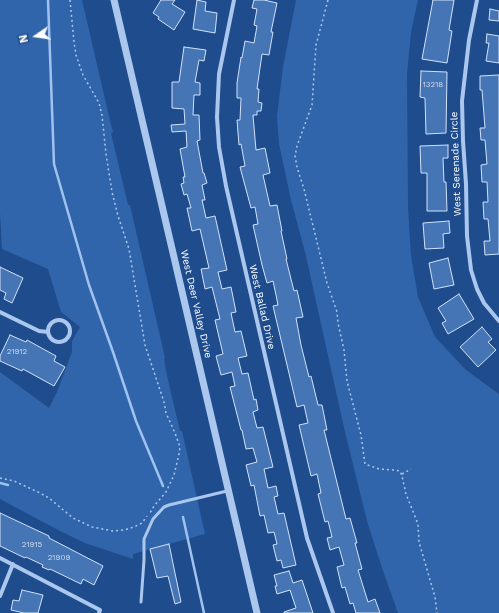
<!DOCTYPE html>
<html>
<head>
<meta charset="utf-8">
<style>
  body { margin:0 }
  #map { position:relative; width:499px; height:613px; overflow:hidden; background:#1e4c8d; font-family:"Work Sans",sans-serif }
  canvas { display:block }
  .north { position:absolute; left:16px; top:16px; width:40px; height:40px; -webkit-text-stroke:3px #1e4c8d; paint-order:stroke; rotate:257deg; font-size:11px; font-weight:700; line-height:16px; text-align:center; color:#fff }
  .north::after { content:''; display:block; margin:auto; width:14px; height:18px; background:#fff; clip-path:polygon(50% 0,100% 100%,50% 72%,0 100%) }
</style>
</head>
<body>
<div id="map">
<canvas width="499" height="613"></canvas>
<div class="north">N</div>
</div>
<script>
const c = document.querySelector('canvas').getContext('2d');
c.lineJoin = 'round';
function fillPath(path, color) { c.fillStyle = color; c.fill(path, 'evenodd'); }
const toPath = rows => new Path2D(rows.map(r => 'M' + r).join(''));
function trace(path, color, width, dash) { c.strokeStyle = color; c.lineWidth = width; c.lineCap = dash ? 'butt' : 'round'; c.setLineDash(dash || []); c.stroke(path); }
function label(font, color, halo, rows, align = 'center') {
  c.font = font + ' "Work Sans",sans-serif'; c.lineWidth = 3; c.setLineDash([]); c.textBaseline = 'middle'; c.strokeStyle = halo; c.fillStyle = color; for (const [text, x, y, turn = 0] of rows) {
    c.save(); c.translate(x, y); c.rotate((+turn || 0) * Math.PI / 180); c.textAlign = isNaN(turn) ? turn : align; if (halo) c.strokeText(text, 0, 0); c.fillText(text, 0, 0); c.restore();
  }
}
const green = toPath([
  [0,0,82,0,111,125,113,132,111,133,128,205,130,205,165,358,164,359,166,371,180,431,182,431,205,534,133,554,133,559,85,543,60,531,0,499,0,372,49,408,57,392,72,352,72,341,80,327,61,312,48,269,2,249,0,212],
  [296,0,418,0,411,32,407,74,408,208,411,256,418,297,435,337,466,370,499,394,499,613,398,613,382,568,367,521,345,432,306,256,291,200,279,144,277,116,283,67]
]);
const stream = toPath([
  [48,0,54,164,89,285,113,352,136,421,163,486],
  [0,483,8,485],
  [183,517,204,613]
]);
const building = toPath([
  [161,0,175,0,172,4,185,12,174,30,158,19,159,17,153,13,161,0],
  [197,0,206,2,205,11,217,13,215,33,193,29,197,0],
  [254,0,264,0,277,3,271,32,273,32,269,55,262,54,257,89,259,89,258,102,262,103,261,111,257,111,257,115,253,115,256,150,265,148,270,173,263,175,270,206,277,205,282,231,281,231,287,259,286,259,294,291,297,290,303,317,296,318,301,345,309,377,311,376,318,405,322,405,327,430,324,430,346,519,350,518,357,543,355,543,362,569,358,570,368,602,375,599,380,613,356,613,353,603,350,604,345,587,342,588,340,580,337,567,344,565,339,547,330,550,327,538,332,537,328,521,325,522,318,494,321,493,317,474,311,476,299,425,308,423,304,405,297,407,273,306,278,305,276,295,273,281,267,283,262,265,253,225,258,224,255,207,251,208,240,167,245,166,241,144,239,145,237,120,240,120,241,98,237,98,237,83,241,57,242,58,245,41,254,43,257,26,254,25,257,9,252,8,254,0],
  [433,0,454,0,449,30,452,31,447,63,422,59,433,0],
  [490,9,499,11,499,21,489,20,490,9],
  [487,34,499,36,499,63,486,61,489,43,486,43,487,34],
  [184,47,206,50,204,61,199,60,195,82,200,83,200,95,194,95,193,115,199,115,200,140,197,141,203,173,204,173,207,183,202,185,205,200,202,200,206,218,215,216,227,270,218,272,222,289,231,287,236,312,231,313,235,332,241,331,247,356,238,358,242,374,248,373,254,400,256,399,258,410,253,412,257,428,263,427,273,467,264,469,268,488,276,486,278,496,274,497,278,514,284,513,296,565,283,568,281,560,277,561,273,545,277,544,274,532,268,533,264,515,260,516,254,485,251,486,246,465,257,462,253,448,246,449,242,430,241,430,230,387,235,386,232,372,221,375,216,356,223,354,215,320,220,319,212,287,205,289,201,269,209,268,200,229,192,231,187,208,191,208,187,194,184,195,181,184,184,183,183,177,185,177,180,149,187,147,186,131,172,132,171,125,185,124,184,109,172,108,172,82,179,82,184,47],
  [421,71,447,72,446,133,426,134,425,98,420,97,421,71],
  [499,75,499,254,485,255,484,241,490,241,488,219,484,219,483,202,488,202,487,182,482,182,481,165,487,164,485,140,481,140,480,128,485,128,482,90,480,90,480,76,499,75],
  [448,145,448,158,443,158,444,182,446,182,447,211,427,211,427,173,421,173,420,146,448,145],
  [449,221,450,233,443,234,444,248,425,249,423,223,449,221],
  [448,258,454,285,434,289,429,263,448,258],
  [0,267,23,278,12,303,4,299,6,293,0,290,0,267],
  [459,294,474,319,448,334,442,323,446,321,438,308,459,294],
  [482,327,492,339,488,342,496,350,478,367,460,347,482,327],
  [10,335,26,342,27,340,56,356,54,361,65,367,54,386,23,369,22,371,0,361,0,356,10,335],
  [0,513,49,536,49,538,103,566,94,585,83,579,81,584,50,569,49,570,42,567,43,565,26,557,25,558,0,546,0,513],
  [169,544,181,602,175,604,168,576,157,578,150,549,169,544],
  [289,571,293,583,302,580,313,613,284,613,284,612,296,608,290,590,277,594,275,586,277,586,274,575,289,571],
  [22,590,43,595,38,613,24,613,11,610,13,600,19,601,22,590]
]);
const path = toPath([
  [70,0,74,42,76,55,83,75,99,103,102,115,106,154,112,192,118,216,129,249,145,345,164,402,166,413,175,433,180,447,179,454,174,475,166,492,154,506,150,513],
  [328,0,316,45,312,105,297,146,295,156,297,167,304,189,327,283,337,312,338,323,344,350,347,381,361,435,365,464,379,469,394,470,400,471,402,476,406,494,418,524,419,542,435,597,437,613],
  [402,474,411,469],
  [0,478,14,481,38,492,49,498,73,518,92,527,113,531,124,530,134,527,142,523,147,516]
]);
const service = toPath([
  [141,602,144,560,144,539,153,519,164,507,169,505,227,491]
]);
const minor = toPath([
  [234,0,219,74,217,117,219,147,226,186,307,538,333,613],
  [477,0,469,40,462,101,463,141,466,184,467,236,471,270,477,289,484,303,499,321],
  [0,312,39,331,48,332],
  '48 331a11 11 0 1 1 22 0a11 11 0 1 1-22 0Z',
  [0,558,100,610,99,613],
  [0,596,13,564]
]);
const tertiary = toPath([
  [114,0,257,613]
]);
const numberNames = [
  ["13218",433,85],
  ["21912",17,352],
  ["21915",32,545],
  ["21909",59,558]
];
const streetNames = [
  ["West Serenade Circle",456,164,-92],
  ["West Deer Valley Drive",196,304,77],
  ["West Ballad Drive",262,307,77]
];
fillPath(green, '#3165ab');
trace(stream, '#9fc2ee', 2.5);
fillPath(building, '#4675b5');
trace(building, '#d1e2f9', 1);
trace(path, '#acc7ed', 1.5, [2, 3]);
trace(service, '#acc7ed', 3);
trace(minor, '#acc7ed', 4);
trace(tertiary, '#acc7ed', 7);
label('8px', '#d1dcec', null, numberNames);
label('10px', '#fff', '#1e4c8d', streetNames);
</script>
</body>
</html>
